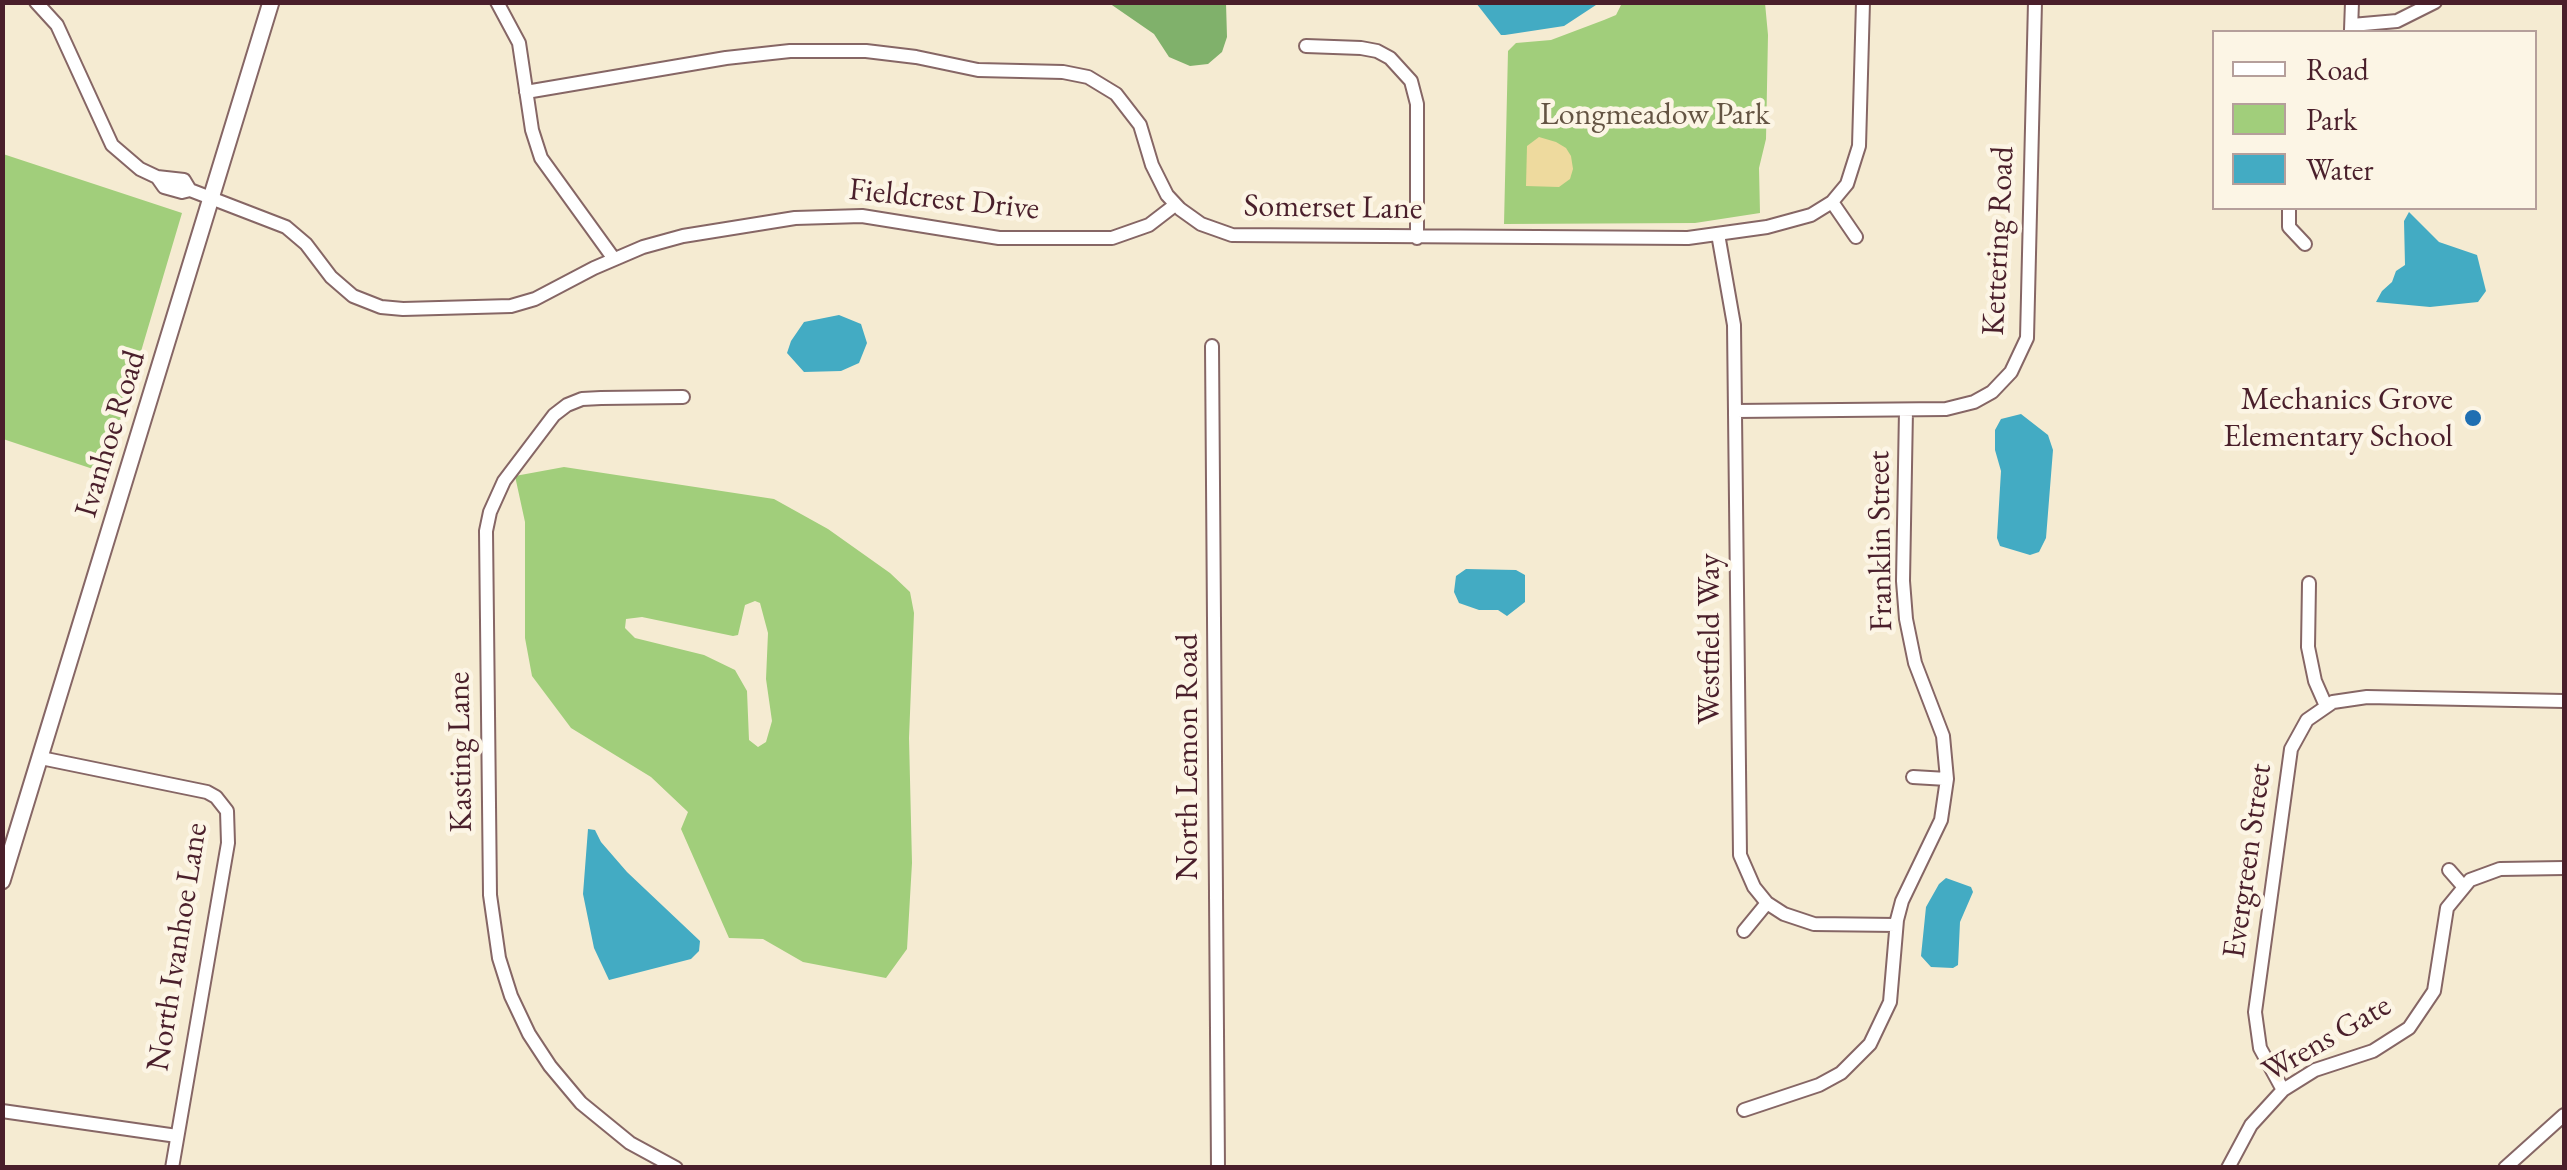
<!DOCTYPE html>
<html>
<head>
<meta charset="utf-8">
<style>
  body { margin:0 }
  #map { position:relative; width:2567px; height:1170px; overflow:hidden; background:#f5ebd2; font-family:"EB Garamond",serif }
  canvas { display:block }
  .frame { position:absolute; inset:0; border:5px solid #4a1f2b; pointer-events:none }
  .legend { position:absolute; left:2212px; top:30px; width:325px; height:180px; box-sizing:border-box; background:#fcf5e5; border:2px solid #b59f9b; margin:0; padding:12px 18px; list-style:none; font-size:30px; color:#4a1f2b }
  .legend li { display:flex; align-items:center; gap:20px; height:50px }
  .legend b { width:50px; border:2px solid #b59f9b }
</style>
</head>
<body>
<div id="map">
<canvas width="2567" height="1170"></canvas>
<div class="frame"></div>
<ul class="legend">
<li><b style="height:12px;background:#fff"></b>Road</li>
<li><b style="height:28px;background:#a1ce7b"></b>Park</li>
<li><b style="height:28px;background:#43abc3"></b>Water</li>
</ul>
</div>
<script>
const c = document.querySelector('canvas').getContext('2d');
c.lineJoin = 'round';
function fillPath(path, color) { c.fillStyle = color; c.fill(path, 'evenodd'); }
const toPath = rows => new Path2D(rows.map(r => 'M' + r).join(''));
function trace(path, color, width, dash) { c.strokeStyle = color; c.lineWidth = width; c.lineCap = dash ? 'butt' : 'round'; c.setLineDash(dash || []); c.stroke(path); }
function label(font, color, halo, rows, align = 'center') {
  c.font = font + ' "EB Garamond",serif'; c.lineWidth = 9; c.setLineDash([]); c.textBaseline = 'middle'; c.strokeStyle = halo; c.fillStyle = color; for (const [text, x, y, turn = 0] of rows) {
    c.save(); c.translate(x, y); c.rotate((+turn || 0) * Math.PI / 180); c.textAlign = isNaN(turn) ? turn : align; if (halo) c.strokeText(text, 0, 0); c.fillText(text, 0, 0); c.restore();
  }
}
const green = toPath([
  [1622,3,1765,3,1768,35,1766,139,1759,168,1760,213,1695,223,1504,224,1508,51,1516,43,1551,40,1604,20,1616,15],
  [3,154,182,213,105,473,3,439],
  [564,467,774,499,828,529,890,573,910,592,914,613,909,738,912,863,907,949,886,978,803,962,763,939,729,938,681,829,688,812,651,777,571,728,532,676,525,638,525,522,515,476],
  [755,601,760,603,768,633,766,679,772,721,766,742,758,747,749,740,747,691,735,670,704,655,635,638,625,628,626,619,642,617,733,636,738,635,745,605]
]);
const forest = toPath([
  [1109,3,1226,3,1227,37,1222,52,1208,64,1190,66,1169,57,1154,34]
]);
const sand = toPath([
  [1539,137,1556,142,1566,148,1571,156,1573,169,1570,179,1559,187,1526,186,1527,146]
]);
const water = toPath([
  [1476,3,1599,3,1564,26,1505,35,1501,35],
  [2409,212,2439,242,2477,255,2486,291,2478,302,2430,307,2376,302,2382,291,2392,282,2396,271,2405,265,2404,221],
  [839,315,861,324,867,343,859,363,841,371,804,372,787,353,791,341,804,322],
  [2021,414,2048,435,2053,450,2046,538,2039,552,2030,555,2000,546,1997,538,2001,471,1995,450,1995,430,2001,419],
  [1466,569,1516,570,1525,575,1525,602,1507,616,1498,610,1479,610,1459,603,1454,592,1456,576],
  [588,829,595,830,601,842,627,872,700,941,699,951,691,959,609,980,594,948,583,894],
  [1946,878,1971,887,1973,892,1960,922,1958,965,1953,968,1931,967,1921,956,1926,907,1939,884]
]);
const minor = toPath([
  [36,2,57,25,112,145,140,169,157,177,184,180,190,190],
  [497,2,519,43,532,130,541,158,614,259],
  [2352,25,2397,21,2435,2],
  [2351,30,2352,2],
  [1306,46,1361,48,1377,51,1390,58,1411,81,1417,104,1417,238],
  [526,92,726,58,790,51,866,51,916,57,978,70,1063,72,1088,77,1116,94,1140,125,1152,165,1167,195,1180,209,1201,224,1232,235,1688,238,1767,227,1811,215,1832,202,1847,184,1859,146,1863,2],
  [157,177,164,187,182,192,190,190,286,227,306,244,331,277,353,296,381,307,403,309,511,306,535,299,594,268,643,247,683,236,795,218,862,216,999,238,1112,238,1149,225,1175,205],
  [1832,202,1856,237],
  [2289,208,2289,227,2305,244],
  [1718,234,1734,325,1740,855,1754,887,1767,903,1784,914,1814,924,1896,925],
  [1212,346,1218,1168],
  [1735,411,1946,409,1974,402,1992,392,2011,372,2027,338,2035,2],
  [2309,583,2308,647,2315,681,2326,706],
  [41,758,207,792,216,797,227,811,228,843,172,1168],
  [1913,777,1947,779],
  [2449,870,2463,886],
  [1744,931,1767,903],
  [2283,1090,2260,1048,2255,1012,2291,749,2307,720,2333,702,2367,697,2564,701],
  [1744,1110,1819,1085,1841,1073,1870,1044,1890,1002,1897,920,1902,901,1941,820,1947,779,1943,736,1915,663,1906,619,1903,581,1906,410],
  [2,1111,177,1136],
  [676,1168,630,1143,581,1103,550,1066,529,1034,511,996,499,958,490,895,486,531,490,512,504,481,554,415,567,405,582,399,601,398,683,397],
  [2228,1168,2251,1125,2283,1090,2315,1070,2373,1051,2409,1028,2434,991,2447,908,2470,880,2500,869,2564,868],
  [2505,1168,2564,1115]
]);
const major = toPath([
  [2,881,271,2]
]);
const markers = [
  [2473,418,10,"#1f6fb2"]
];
const parkNames = [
  ["Longmeadow Park",1655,115]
];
const streetNames = [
  ["Fieldcrest Drive",944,200,6],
  ["Somerset Lane",1333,208,1],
  ["Kettering Road",1999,241,-87],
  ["Ivanhoe Road",111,434,-73],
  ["Franklin Street",1881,541,-91],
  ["Westfield Way",1710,639,-90],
  ["Kasting Lane",461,752,-91],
  ["North Lemon Road",1188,757,-90],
  ["Evergreen Street",2248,861,-82],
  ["North Ivanhoe Lane",178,947,-81],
  ["Wrens Gate",2327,1039,-30]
];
const poiNames = [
  ["Mechanics Grove",2453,400],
  ["Elementary School",2453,437]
];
fillPath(green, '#a1ce7b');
fillPath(forest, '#80b16b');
fillPath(sand, '#eeda9e');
fillPath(water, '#43abc3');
trace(minor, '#866665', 16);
trace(major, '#866665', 19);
trace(minor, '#fff', 12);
trace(major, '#fff', 15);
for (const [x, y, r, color] of markers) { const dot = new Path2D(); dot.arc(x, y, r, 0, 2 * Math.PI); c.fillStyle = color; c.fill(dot); trace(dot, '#fcf5e5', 4); }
label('32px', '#645443', '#fcf5e5', parkNames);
label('32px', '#4a1f2b', '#fcf5e5', streetNames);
label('32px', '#4a1f2b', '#fcf5e5', poiNames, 'right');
</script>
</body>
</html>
